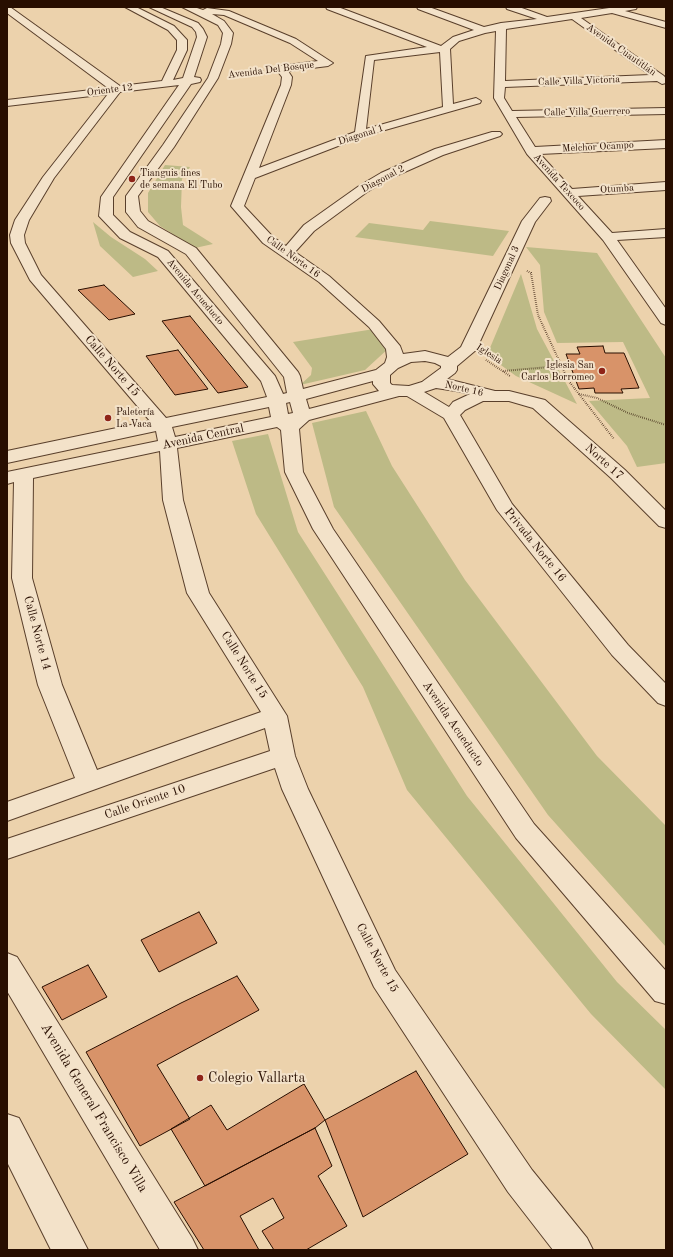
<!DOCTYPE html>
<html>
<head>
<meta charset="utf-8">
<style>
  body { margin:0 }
  #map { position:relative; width:673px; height:1257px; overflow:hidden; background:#ecd2ac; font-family:"Old Standard TT",serif }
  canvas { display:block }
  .frame { position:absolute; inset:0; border:8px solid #280e00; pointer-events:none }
</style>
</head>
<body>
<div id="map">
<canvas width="673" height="1257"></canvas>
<div class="frame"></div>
</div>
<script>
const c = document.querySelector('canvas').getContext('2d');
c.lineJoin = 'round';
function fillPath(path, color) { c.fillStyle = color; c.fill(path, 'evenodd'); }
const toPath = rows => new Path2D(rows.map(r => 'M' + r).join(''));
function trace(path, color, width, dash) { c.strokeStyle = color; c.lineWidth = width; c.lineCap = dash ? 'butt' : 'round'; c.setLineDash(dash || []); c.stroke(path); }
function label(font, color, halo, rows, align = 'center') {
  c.font = font + ' "Old Standard TT",serif'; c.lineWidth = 4; c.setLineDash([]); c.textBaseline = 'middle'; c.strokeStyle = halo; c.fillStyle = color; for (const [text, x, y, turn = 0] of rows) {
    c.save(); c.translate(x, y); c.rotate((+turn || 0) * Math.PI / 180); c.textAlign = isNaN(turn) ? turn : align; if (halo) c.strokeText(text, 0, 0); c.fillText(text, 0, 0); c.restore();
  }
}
const green = toPath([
  [165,165,190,167,182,179,181,207,183,225,213,244,195,248,160,226,148,212,148,193],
  [430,221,509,231,493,256,355,237,369,223,423,230],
  [93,222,111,237,145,259,158,271,133,277,100,246],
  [526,247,597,253,666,358,666,463,637,467,627,446,589,401,650,398,623,342,557,343,544,312,540,265],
  [521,274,537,329,577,404,516,376,487,355],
  [374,329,390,347,365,370,300,385,311,375,312,368,293,342],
  [366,411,392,466,465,580,597,756,666,826,666,947,548,815,334,507,312,423],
  [268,434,298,532,467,796,617,982,666,1030,666,1090,591,1014,407,790,363,687,256,514,232,441]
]);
const building = toPath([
  [104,285,135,314,109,320,78,290,104,285],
  [190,316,248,387,218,393,162,321,190,316],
  [603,346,605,353,624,353,639,388,621,389,623,393,595,393,594,388,579,389,566,354,580,354,577,347,603,346],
  [178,350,208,389,175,395,146,356,178,350],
  [199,912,217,943,159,972,141,940,199,912],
  [88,965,107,997,62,1020,42,987,88,965],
  [237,976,259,1010,157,1065,190,1119,140,1146,86,1052,181,1003,237,976],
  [416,1071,468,1154,363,1217,325,1120,416,1071],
  [304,1084,325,1120,315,1128,205,1186,171,1129,211,1105,227,1130,304,1084],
  [315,1128,332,1166,318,1176,347,1226,306,1250,274,1250,262,1231,284,1218,273,1198,240,1216,259,1250,204,1250,174,1202,315,1128]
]);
const pathFar1 = toPath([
  [235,75,264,71]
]);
const path = toPath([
  [527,271,531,273,538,315,568,380,614,439],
  [486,360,510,376],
  [503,371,561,366],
  [579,394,597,398,628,413,666,425]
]);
const minor = toPath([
  [7,7,10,7,120,86,162,81,177,50,177,40,168,30,125,7,136,7,174,26,187,40,187,50,173,80,183,78,197,37,196,32,192,27,149,7,160,7,198,23,203,29,207,37,194,77,200,78,201,80,200,82,191,84,113,197,113,215,130,232,168,251,275,376,283,394,287,393,284,377,186,254,138,227,126,212,126,196,163,145,208,78,221,44,223,33,218,25,182,7,194,7,203,10,207,8,229,11,296,39,333,63,328,66,288,71,292,77,291,85,259,168,355,132,366,56,427,47,327,9,326,7,338,7,441,46,453,37,474,30,418,9,417,7,429,7,484,27,501,23,537,19,507,9,506,7,519,7,547,17,616,7,637,7,636,9,625,11,666,22,666,28,612,13,581,18,664,76,666,79,666,83,662,84,657,81,505,87,504,98,512,111,666,108,666,114,516,117,535,147,666,140,666,148,540,154,572,189,666,182,666,190,578,196,612,233,666,229,666,237,617,240,666,309,666,325,661,323,603,240,527,154,494,98,496,31,485,33,459,41,450,49,453,104,476,98,481,101,480,103,364,136,255,178,244,206,273,237,286,246,304,225,359,186,381,173,435,149,492,132,500,132,502,134,500,136,443,155,389,179,367,192,314,231,295,252,329,276,379,321,400,346,403,354,425,351,448,357,461,347,522,221,540,198,545,197,550,198,551,201,535,222,476,350,457,366,457,370,455,373,447,379,495,391,509,391,545,400,625,470,666,511,666,528,659,526,611,478,533,408,509,401,483,401,465,410,460,415,512,504,628,645,666,684,666,706,658,703,612,655,497,510,444,418,407,396,399,396,309,420,299,429,303,472,333,529,534,824,666,971,666,1004,655,1001,516,838,313,529,285,472,281,430,277,427,177,448,183,500,209,593,287,716,295,756,308,789,395,970,532,1170,587,1238,593,1250,553,1250,508,1192,374,987,282,789,275,768,7,859,7,839,270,751,265,728,7,821,7,802,75,778,38,685,12,578,14,482,7,484,7,472,158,441,156,431,7,463,7,451,150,421,30,280,11,243,10,235,15,220,43,177,108,94,7,106,7,100,108,88,7,13,7,7],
  [212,14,224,15,290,43,318,61,281,66,276,69,282,77,281,85,231,206,263,243,319,282,369,327,386,349,387,357,385,363,376,370,303,389,300,376,298,372,196,248,148,221,140,211,138,196,174,147,218,78,231,44,233,33,224,21,212,14],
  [572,19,650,75,505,81,506,29,572,19],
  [440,52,443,107,366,129,374,60,440,52],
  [179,85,101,197,99,216,120,238,158,257,261,381,267,397,166,418,41,275,25,243,24,235,29,220,54,178,120,92,179,85],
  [425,361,435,363,441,366,441,368,422,382,409,386,392,385,390,383,390,375,398,368,411,362,425,361],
  [373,381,373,384,379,391,309,409,306,399,373,381],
  [436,388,456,391,470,394,453,402,449,407,424,392,436,388],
  [290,402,293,413,288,414,286,403,290,402],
  [269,407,271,417,175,437,172,427,269,407],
  [160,451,163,500,187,593,261,712,97,770,62,685,32,578,33,478,160,451],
  [7,953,17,957,192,1238,198,1250,160,1250,7,991,7,953],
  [7,1114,19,1118,88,1250,51,1250,7,1162,7,1114]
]);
const markers = [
  [132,179,4,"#8f2418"],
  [602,371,4,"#8f2418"],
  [108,418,4,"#8f2418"],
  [200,1078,4,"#8f2418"]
];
const farStreetnames = [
  ["Avenida Cuautitlán",621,50,35],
  ["Avenida Del Bosque",271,70,-7],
  ["Calle Villa Victoria",579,81,-2],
  ["Oriente 12",110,90,-7],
  ["Calle Villa Guerrero",587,112,-1],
  ["Diagonal 1",361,135,-18],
  ["Melchor Ocampo",598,147,-3],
  ["Diagonal 2",383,179,-28],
  ["Avenida Texcoco",559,182,48],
  ["Otumba",617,189,-4],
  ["Calle Norte 16",293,257,36],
  ["Diagonal 3",507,268,-66],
  ["Avenida Acueducto",195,292,50],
  ["Iglesia",489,354,32],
  ["Norte 16",464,389,13]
];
const farPoinames = [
  ["Tianguis fines",140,173],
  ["de semana El Tubo",140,185],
  ["Iglesia San",594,365,"right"],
  ["Carlos Borromeo",594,377,"right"],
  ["Paletería",116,412],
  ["La Vaca",116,424]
];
const streetNames = [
  ["Calle Norte 15",112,366,49],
  ["Avenida Central",203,437,-12],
  ["Norte 17",604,462,42],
  ["Privada Norte 16",535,545,51],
  ["Calle Norte 14",37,633,75],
  ["Calle Norte 15",244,665,58],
  ["Avenida Acueducto",453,724,56],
  ["Calle Oriente 10",145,802,-19],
  ["Calle Norte 15",377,958,62]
];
const nearPoinames = [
  ["Colegio Vallarta",208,1078]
];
const nearStreetnames = [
  ["Avenida General Francisco Villa",94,1108,59]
];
fillPath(green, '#bdba86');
fillPath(building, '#d89369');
trace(building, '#280e00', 1);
trace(minor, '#593f2b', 2);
trace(pathFar1, '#280e00', 1, [0.5, 1]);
trace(path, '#280e00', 2, [0.5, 1.5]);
fillPath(minor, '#f3e2c9');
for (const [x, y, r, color] of markers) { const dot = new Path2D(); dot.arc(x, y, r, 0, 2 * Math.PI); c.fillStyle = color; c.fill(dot); trace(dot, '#f3e2c9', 1.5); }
label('10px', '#280e00', '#f3e2c9', farStreetnames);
label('10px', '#280e00', '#f3e2c9', farPoinames, 'left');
label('12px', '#280e00', '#f3e2c9', streetNames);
label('14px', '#280e00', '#f3e2c9', nearPoinames, 'left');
label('14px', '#280e00', '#f3e2c9', nearStreetnames);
</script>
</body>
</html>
